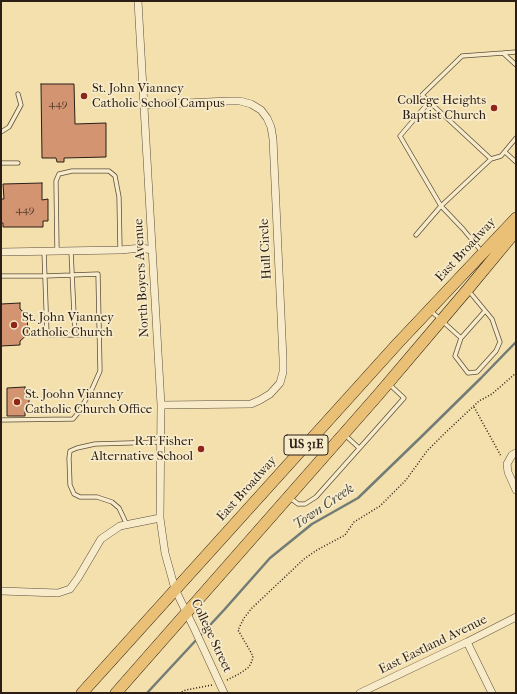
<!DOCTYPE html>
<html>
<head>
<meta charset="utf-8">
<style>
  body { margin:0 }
  #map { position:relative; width:517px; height:694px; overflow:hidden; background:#f3e0ad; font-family:"IM FELL French Canon",serif }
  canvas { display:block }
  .frame { position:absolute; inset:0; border:2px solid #2a1e16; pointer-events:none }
</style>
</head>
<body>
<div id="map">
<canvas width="517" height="694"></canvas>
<div class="frame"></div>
</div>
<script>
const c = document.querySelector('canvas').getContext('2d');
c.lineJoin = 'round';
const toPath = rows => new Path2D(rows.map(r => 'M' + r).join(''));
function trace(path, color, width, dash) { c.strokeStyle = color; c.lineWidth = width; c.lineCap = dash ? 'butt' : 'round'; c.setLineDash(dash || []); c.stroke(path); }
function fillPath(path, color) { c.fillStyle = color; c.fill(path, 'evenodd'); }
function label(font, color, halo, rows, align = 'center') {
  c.font = font + ' "IM FELL French Canon",serif'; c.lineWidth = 3.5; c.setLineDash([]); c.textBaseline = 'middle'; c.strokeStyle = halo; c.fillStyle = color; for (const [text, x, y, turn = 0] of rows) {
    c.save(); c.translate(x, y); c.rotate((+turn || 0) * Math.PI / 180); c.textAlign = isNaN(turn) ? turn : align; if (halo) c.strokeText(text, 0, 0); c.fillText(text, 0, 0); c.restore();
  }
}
const stream = toPath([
  [147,693,224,610,270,558,312,524,358,498,421,437,481,378,516,342]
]);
const building = toPath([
  [41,84,74,84,75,124,106,123,106,157,64,158,64,162,57,162,56,158,42,158,41,84],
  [42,183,42,200,48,199,48,221,43,221,43,227,3,227,3,223,1,223,1,199,4,199,3,184,42,183],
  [20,303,20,309,27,315,28,334,20,341,20,345,1,346,1,304,20,303],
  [25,387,25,397,29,397,29,406,25,406,25,416,7,416,7,388,25,387]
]);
const path = toPath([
  [474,407,501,456],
  [227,680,239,674,249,667,252,661,253,656,238,630,244,618,252,608,304,559,317,550,345,535,354,522,380,506,406,480,427,451,444,434,479,401,492,394,516,373],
  [179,693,186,690,212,685]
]);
const service = toPath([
  [503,53,516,52],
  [429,102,400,136,441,206,491,159,501,156,516,138],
  [1,132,9,127,21,105,18,94],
  [505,152,516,162],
  [491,159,422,95,462,56,503,53,516,65],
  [1,163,18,163],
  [416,235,441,206,463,229,482,252],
  [44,251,47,335,99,335],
  [57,251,56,181,59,174,72,171,109,171,115,176,119,197,120,250],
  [71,251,75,335],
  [1,276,45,276,98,274,100,371,92,389,78,413,73,419,1,420],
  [431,311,461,338,455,356,468,373,477,372,496,351,500,342,492,319,468,290],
  [461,338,485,311],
  [345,435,359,448],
  [289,497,298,504,305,504,316,497,381,424,404,398,389,384],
  [127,525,119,508,112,502,97,497,80,497,74,494,70,485,69,458,70,451,77,448,95,444,161,442]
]);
const minor = toPath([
  [138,1,161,405,160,518,165,553,175,589,194,628,224,693],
  [144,105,228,101,240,101,251,104,261,110,267,118,271,127,273,139,283,359,283,372,280,383,270,394,260,400,251,404,161,405],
  [1,252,120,250,142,248,152,250],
  [516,453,512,455,507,464,508,472,516,490],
  [1,591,58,593,70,589,78,578,101,539,120,526,160,518],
  [467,642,492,693],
  [360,693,467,642,516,617]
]);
const primary = toPath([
  [82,693,398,343,516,218],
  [116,693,378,395,468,289,516,231]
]);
const markers = [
  [84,96,4,"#8f2418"],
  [494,108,4,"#8f2418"],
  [14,325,4,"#8f2418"],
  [17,402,4,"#8f2418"],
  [201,449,4,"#8f2418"]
];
const numberNames = [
  ["449",58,104],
  ["449",25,210]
];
const shields = [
  [306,445,44]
];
const shieldNames = [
  ["US 31E",306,445]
];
const poiNames = [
  ["St. John Vianney",92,89],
  ["Catholic School Campus",92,104],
  ["College Heights",486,101,"right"],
  ["Baptist Church",486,116,"right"],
  ["St. John Vianney",22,318],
  ["Catholic Church",22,333],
  ["St. Joohn Vianney",25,395],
  ["Catholic Church Office",25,410],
  ["R T Fisher",193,442,"right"],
  ["Alternative School",193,457,"right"]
];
const streetNames = [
  ["Hull Circle",266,249,-93],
  ["East Broadway",466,250,-47],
  ["North Boyers Avenue",142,278,-93],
  ["East Broadway",247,489,-48],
  ["College Street",211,636,65],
  ["East Eastland Avenue",433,645,-26]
];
const waterNames = [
  ["Town Creek",324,507,-34]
];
trace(stream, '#727c77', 2.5);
fillPath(building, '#d39472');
trace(building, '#2a1e16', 1);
trace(service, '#5c4e3c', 5);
trace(minor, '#5c4e3c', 8);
trace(primary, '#2a1e16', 12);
trace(path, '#2a1e16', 1.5, [1, 2]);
trace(service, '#f7ebca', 3.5);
trace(minor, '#f7ebca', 7);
trace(primary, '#eac076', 11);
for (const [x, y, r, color] of markers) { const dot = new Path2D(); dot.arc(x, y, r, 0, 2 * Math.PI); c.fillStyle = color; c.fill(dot); trace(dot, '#f7ebca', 1.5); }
label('11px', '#543c2d', null, numberNames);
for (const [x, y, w] of shields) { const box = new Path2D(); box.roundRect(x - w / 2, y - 10, w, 20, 3); c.fillStyle = '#f7ebca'; c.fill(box); trace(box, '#2a1e16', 1); }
label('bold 12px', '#2a1e16', null, shieldNames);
label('13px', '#2a1e16', '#f7ebca', poiNames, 'left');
label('13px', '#2a1e16', '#f7ebca', streetNames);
label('italic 14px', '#4e4d46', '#f7ebca', waterNames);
</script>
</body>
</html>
